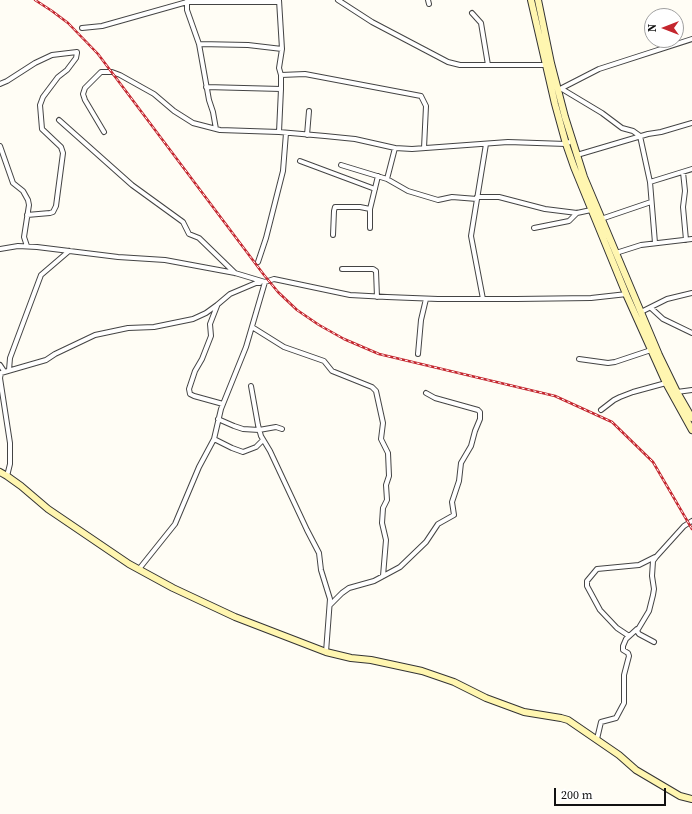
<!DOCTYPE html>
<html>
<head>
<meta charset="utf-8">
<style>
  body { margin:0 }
  #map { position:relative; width:692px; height:814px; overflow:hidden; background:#fffdf5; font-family:"Source Serif 4",serif }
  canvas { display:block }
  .north { position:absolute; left:644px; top:8px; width:40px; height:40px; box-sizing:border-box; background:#fff; border:1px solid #a0a0a0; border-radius:50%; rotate:270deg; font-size:11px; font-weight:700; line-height:16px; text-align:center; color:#111 }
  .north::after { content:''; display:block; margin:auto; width:14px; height:18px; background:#c4262e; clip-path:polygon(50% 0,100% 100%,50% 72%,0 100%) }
  .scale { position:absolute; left:554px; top:788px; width:112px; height:18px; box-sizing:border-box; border:2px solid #111; border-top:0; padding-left:5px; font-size:12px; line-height:14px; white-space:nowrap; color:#111; -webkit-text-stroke:3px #fff; paint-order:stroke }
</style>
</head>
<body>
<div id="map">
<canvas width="692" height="814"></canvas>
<div class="north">N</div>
<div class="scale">200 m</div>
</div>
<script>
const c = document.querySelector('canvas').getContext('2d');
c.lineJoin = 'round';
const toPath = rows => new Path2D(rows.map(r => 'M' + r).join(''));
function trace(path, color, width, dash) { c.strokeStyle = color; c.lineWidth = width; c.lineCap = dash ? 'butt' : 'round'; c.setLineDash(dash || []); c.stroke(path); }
const street = toPath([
  [279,0,282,49,279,68,281,75,281,89,279,132],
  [338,0,372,22,448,62,460,65,545,65],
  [428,0,429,4],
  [187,1,187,10,199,44,209,100,213,112,216,129],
  [472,13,481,23,488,65],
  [82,28,102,26,187,2,279,2],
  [199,44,248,45,282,49],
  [281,75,305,74,421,96,426,106,424,148],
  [0,84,7,81,35,63,52,55,77,52,77,53,76,58,67,70,58,77,43,97,40,105,42,129,61,147,63,153,56,206,53,212,50,213,27,215],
  [206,87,281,89],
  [560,89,599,69,692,39],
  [562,89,602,113,622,128,633,131,640,136,650,182,655,243],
  [59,120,132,185,183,222,189,234,199,238,235,273],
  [104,132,85,100,83,94,85,88,101,72,112,72,120,75,154,94,174,111,193,123,220,130,279,132,325,136,355,139,395,148,412,149,508,142,566,144,573,140],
  [307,135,309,111],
  [0,146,13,183,23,191,28,200,29,205,24,237,27,246],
  [577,155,648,134,661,132,692,123],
  [300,161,375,189],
  [341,165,387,179,408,191,438,200,452,197,477,199],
  [683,172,685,191,683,207,686,240],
  [387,179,395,148],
  [650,182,692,169],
  [477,197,499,197,545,209,577,213,591,210],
  [601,219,651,202],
  [370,228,370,209,378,176],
  [534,228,569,221,577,213],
  [333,235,334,211,335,207,360,207,370,209],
  [0,249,18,246,37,247,118,257,165,260,235,273,265,282,274,279,350,295,387,297,438,299,516,299,591,298,627,294],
  [616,253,641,245,692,239],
  [258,262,266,238,283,171,286,133],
  [342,269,373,269,376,271,377,297],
  [483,299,471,236,486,144],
  [217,306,210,324,211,336,202,359,195,371,189,389,190,394,194,396,223,404],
  [651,308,663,319,692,333],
  [641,312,667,299,692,293],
  [252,327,284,347,324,361,332,371,372,387,376,391,383,423,381,439,388,453,389,476,386,485,387,500,383,508,382,523,386,540,383,576],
  [418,354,421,320,426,299],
  [579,359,608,363,615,362,651,350],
  [0,365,4,371],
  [9,370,10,358,41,275,69,251],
  [251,386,258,425,261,436,270,451,307,530,319,553,321,570,330,599,326,652],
  [677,392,692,390],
  [601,410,614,400,620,397,633,392,666,383],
  [218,419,234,426,243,429,259,430,276,427,282,429],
  [214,439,232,448,243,452,256,447,263,440],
  [7,476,10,464,10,443,0,378,1,373,46,360,55,354,95,335,128,328,154,327,193,319,206,313,217,305,230,294,256,283,260,283],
  [139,569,175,524,199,467,214,439,221,409,246,347,265,282],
  [330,605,342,593,349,588,374,581,400,567,426,542,438,524,454,515,452,502,459,481,461,463,471,446,475,431,480,419,480,412,478,410,435,398,426,393],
  [629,636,617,628,600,610,587,586,587,581,597,569,639,565,655,557],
  [654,642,639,634,637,631,649,611,653,595,654,589,652,576,653,561,656,557,684,526,692,521],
  [597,739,601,722,616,718,624,703,624,675,629,656,628,653,623,650,623,646,626,639,637,629]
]);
const secondary = toPath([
  [531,0,555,104,566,144,574,167,626,294,666,383,692,430],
  [538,0,551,63,565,117,584,177,616,253,659,355,677,392,692,418],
  [0,472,7,476,21,486,48,509,129,564,173,588,235,617,326,652,351,658,371,660,422,671,454,682,486,698,524,712,561,718,568,720,619,755,636,770,680,796,692,799]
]);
const rail = toPath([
  [35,0,52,11,68,23,98,54,264,275,278,292,297,310,319,325,344,339,379,354,555,396,612,422,653,462,692,529]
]);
trace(street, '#444', 6);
trace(secondary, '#333', 8);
trace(street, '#fff', 4);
trace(secondary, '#fff6b0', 6);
trace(rail, '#c4262e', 2.5);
trace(rail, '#fff', 1, [3]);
</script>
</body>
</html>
